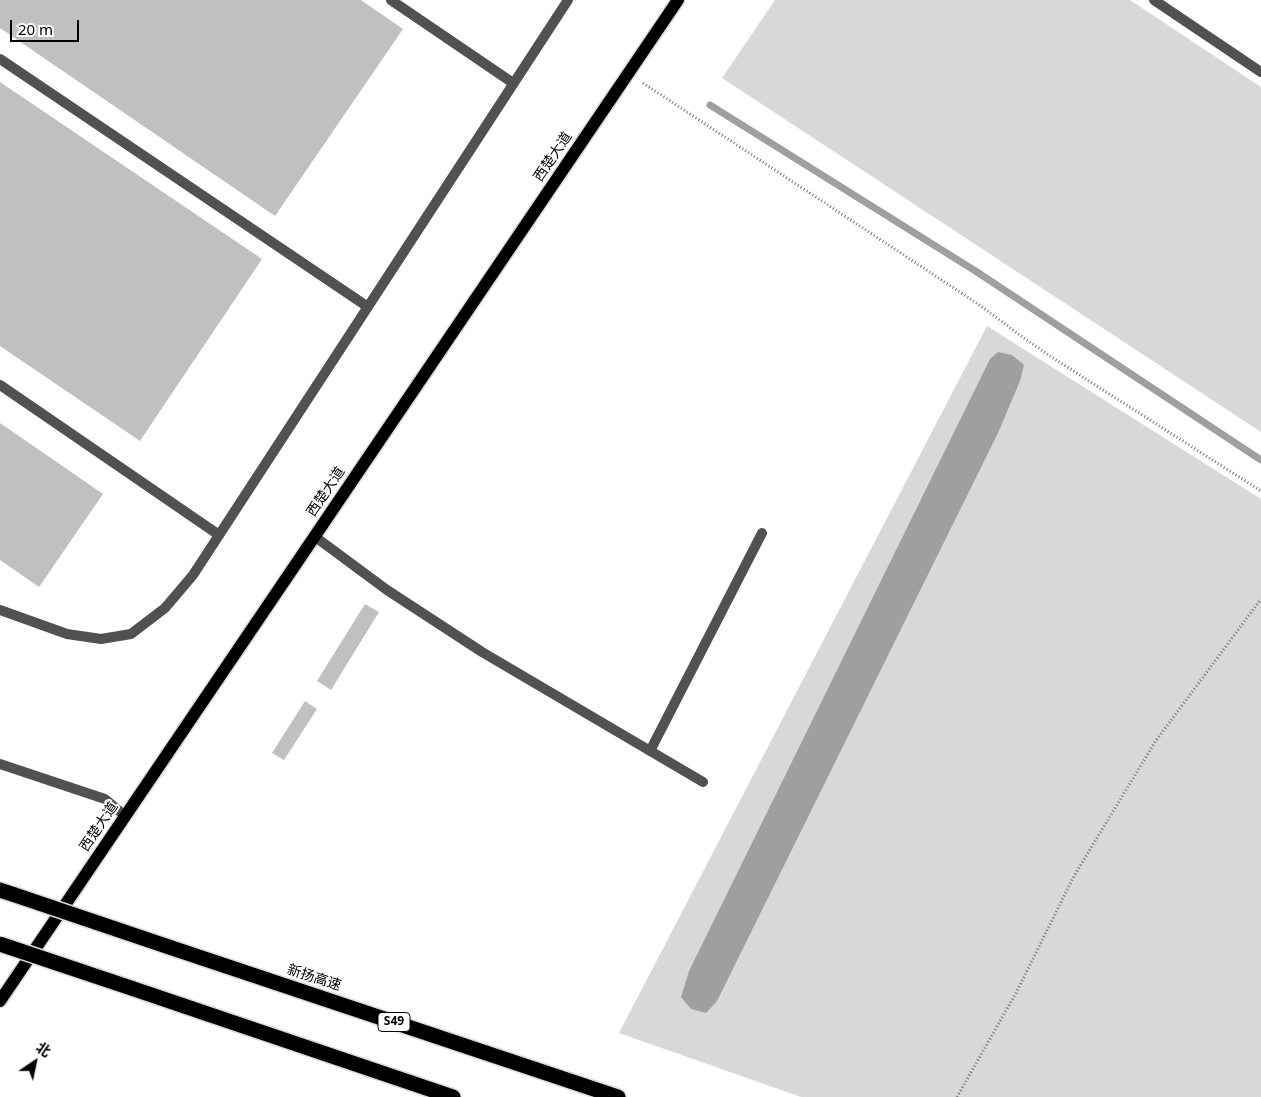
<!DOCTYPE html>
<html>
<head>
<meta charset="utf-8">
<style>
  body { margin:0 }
  #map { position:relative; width:1261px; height:1097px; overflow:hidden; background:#fff; font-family:"Noto Sans","Noto Sans SC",sans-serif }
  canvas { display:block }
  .north { position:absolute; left:10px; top:1037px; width:50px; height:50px; -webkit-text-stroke:4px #fff; paint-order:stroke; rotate:34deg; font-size:14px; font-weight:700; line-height:20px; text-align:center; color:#000 }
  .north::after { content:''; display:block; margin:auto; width:18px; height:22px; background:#000; clip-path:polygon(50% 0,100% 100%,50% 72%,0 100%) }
  .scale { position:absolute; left:10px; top:20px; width:69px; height:22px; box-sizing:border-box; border:2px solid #000; border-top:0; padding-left:6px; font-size:15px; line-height:18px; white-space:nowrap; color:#000; -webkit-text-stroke:4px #fff; paint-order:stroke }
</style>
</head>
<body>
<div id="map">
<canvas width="1261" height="1097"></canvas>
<div class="north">北</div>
<div class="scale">20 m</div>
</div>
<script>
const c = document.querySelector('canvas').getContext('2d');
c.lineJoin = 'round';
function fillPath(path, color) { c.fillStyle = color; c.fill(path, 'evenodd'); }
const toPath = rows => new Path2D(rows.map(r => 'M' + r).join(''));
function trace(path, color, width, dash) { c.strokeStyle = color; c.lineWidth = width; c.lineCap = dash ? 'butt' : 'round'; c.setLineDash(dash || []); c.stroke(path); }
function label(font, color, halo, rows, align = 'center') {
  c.font = font + ' "Noto Sans","Noto Sans SC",sans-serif'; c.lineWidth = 4; c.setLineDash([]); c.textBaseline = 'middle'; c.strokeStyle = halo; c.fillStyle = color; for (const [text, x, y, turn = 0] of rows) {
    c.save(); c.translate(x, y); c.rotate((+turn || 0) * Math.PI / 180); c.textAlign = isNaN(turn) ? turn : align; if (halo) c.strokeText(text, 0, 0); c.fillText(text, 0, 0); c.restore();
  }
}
const green = toPath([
  [775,0,1130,0,1261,87,1261,432,722,78],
  [987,326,1261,499,1261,1097,801,1097,619,1033]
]);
const water = toPath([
  [998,352,1012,355,1024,365,1020,381,998,433,717,1001,706,1013,691,1009,681,997,689,971,990,359]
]);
const stream = toPath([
  [710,105,977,272,1261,460]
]);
const building = toPath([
  [0,0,361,0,403,29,275,216,0,28],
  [0,82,262,259,140,441,0,346],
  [0,423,103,494,39,587,0,560],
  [365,604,379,612,331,690,317,681],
  [305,701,317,709,284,760,272,753]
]);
const path = toPath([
  [643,83,981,306,1021,336,1050,356,1261,491],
  [957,1097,1016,993,1074,876,1155,742,1261,599]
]);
const lane = toPath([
  [391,0,513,83],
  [1154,0,1261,72],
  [0,59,368,307],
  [0,385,219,535],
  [314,536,387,590,482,652,703,782],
  [0,610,67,634,101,639,131,634,165,608,193,575,568,0],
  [650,751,762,533]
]);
const street = toPath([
  [0,764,105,799,124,815]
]);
const primary = toPath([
  [0,1001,678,0]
]);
const highway = toPath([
  [0,890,15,895],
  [169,947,618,1097],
  [131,988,453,1097]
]);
const highwayBridge = toPath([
  [15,895,169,947],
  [0,944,131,988]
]);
const shields = [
  [394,1022,32]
];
const shieldNames = [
  ["S49",394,1022]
];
const streetNames = [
  ["西楚大道",553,157,-56],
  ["西楚大道",326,492,-56],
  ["西楚大道",99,827,-56],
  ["新扬高速",314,978,18]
];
fillPath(green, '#d8d8d8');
fillPath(water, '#9f9f9f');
trace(stream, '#9f9f9f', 7);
fillPath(building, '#c0c0c0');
trace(primary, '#dbdbdb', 15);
trace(highway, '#dbdbdb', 18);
trace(path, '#737373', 3, [1, 2.5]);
trace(lane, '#515151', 10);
trace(street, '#515151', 10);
trace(primary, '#000', 12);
trace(highway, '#000', 15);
trace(highwayBridge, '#dbdbdb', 18, []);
trace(highwayBridge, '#000', 15);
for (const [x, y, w] of shields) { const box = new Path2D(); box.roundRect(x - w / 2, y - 9.5, w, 19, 4); c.fillStyle = '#fff'; c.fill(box); trace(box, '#000', 1); }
label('bold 12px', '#000', null, shieldNames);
label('14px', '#000', '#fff', streetNames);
</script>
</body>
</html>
